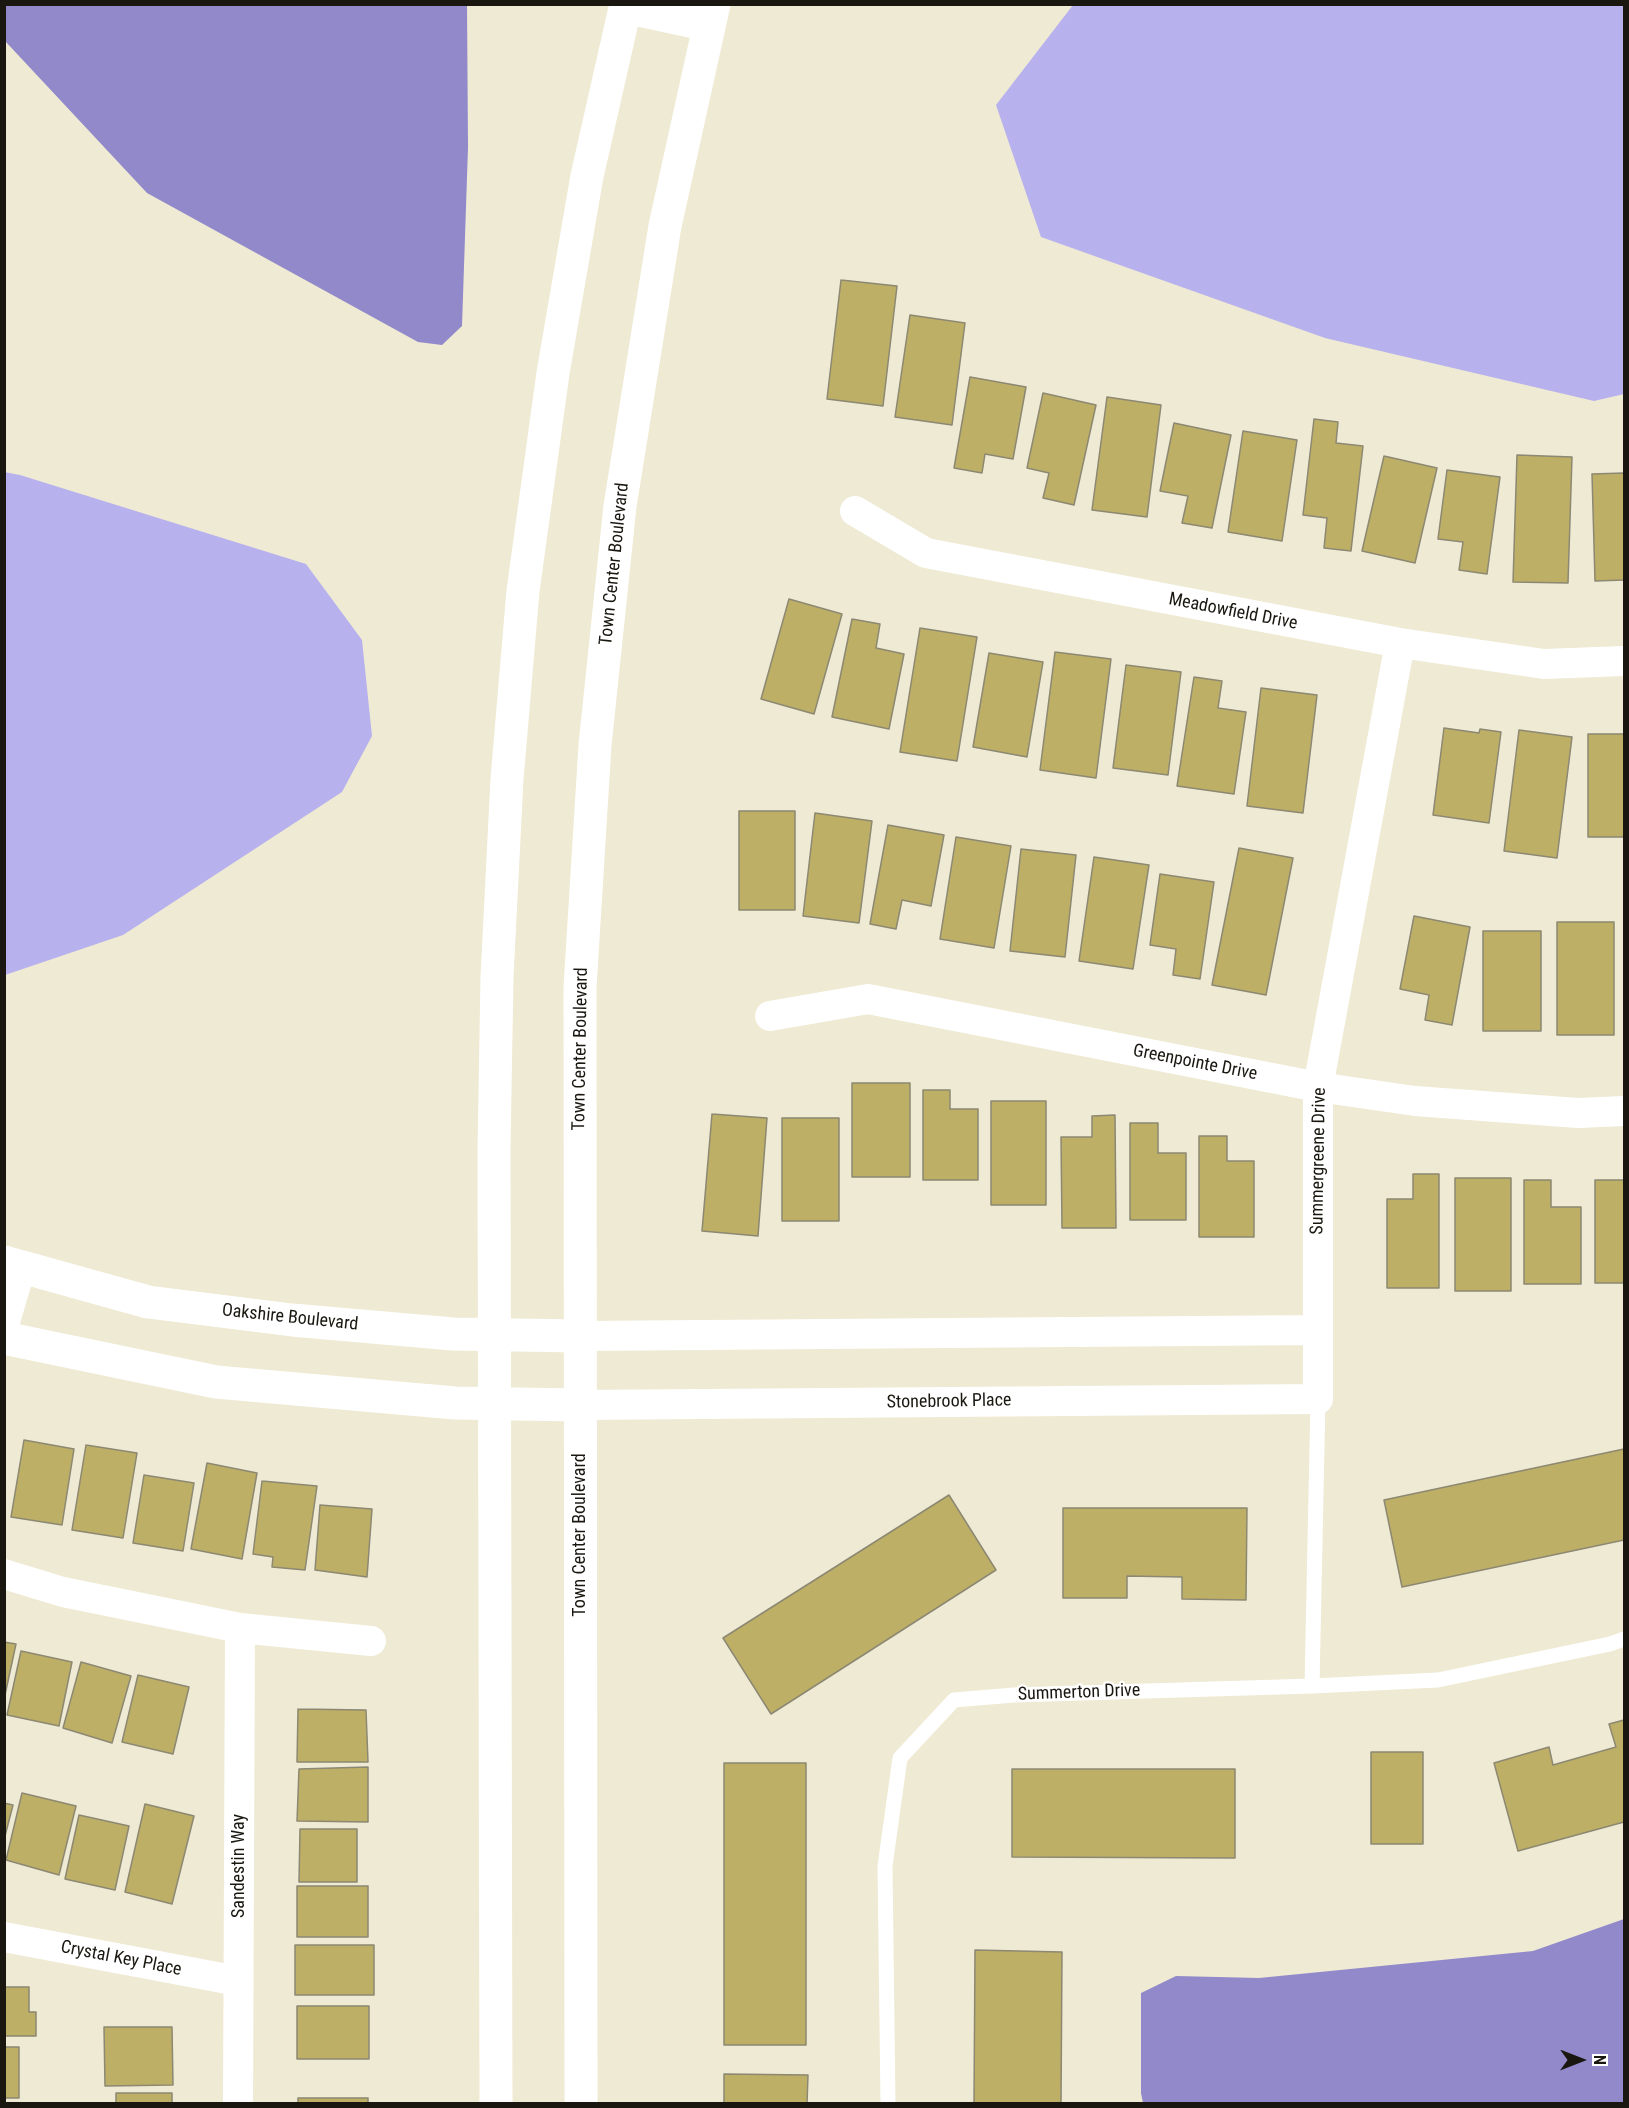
<!DOCTYPE html>
<html>
<head>
<meta charset="utf-8">
<style>
  body { margin:0 }
  #map { position:relative; width:1629px; height:2108px; overflow:hidden; background:#efead3; font-family:"Roboto Condensed",sans-serif }
  canvas { display:block }
  .frame { position:absolute; inset:0; border:6px solid #19170f; pointer-events:none }
  .north { position:absolute; left:1551px; top:2030px; width:60px; height:60px; -webkit-text-stroke:4px #fff; paint-order:stroke; rotate:90deg; font-size:16px; font-weight:700; line-height:24px; text-align:center; color:#19170f }
  .north::after { content:''; display:block; margin:auto; width:21px; height:27px; background:#19170f; clip-path:polygon(50% 0,100% 100%,50% 72%,0 100%) }
</style>
</head>
<body>
<div id="map">
<canvas width="1629" height="2108"></canvas>
<div class="frame"></div>
<div class="north">N</div>
</div>
<script>
const c = document.querySelector('canvas').getContext('2d');
c.lineJoin = 'round';
function fillPath(path, color) { c.fillStyle = color; c.fill(path, 'evenodd'); }
const toPath = rows => new Path2D(rows.map(r => 'M' + r).join(''));
function trace(path, color, width, dash) { c.strokeStyle = color; c.lineWidth = width; c.lineCap = dash ? 'butt' : 'round'; c.setLineDash(dash || []); c.stroke(path); }
function label(font, color, halo, rows, align = 'center') {
  c.font = font + ' "Roboto Condensed",sans-serif'; c.lineWidth = 4.5; c.setLineDash([]); c.textBaseline = 'middle'; c.strokeStyle = halo; c.fillStyle = color; for (const [text, x, y, turn = 0] of rows) {
    c.save(); c.translate(x, y); c.rotate((+turn || 0) * Math.PI / 180); c.textAlign = isNaN(turn) ? turn : align; if (halo) c.strokeText(text, 0, 0); c.fillText(text, 0, 0); c.restore();
  }
}
const green = toPath([
  [1073,5,1624,5,1624,394,1594,401,1325,338,1041,237,996,105],
  [4,472,20,475,306,564,362,640,372,736,342,792,123,935,5,975]
]);
const water = toPath([
  [5,4,467,5,468,147,462,326,442,345,418,342,147,193,5,41],
  [1624,1919,1624,2103,1143,2103,1141,2093,1141,1993,1176,1976,1259,1978,1533,1951]
]);
const building = toPath([
  [841,280,897,286,883,406,827,399,841,280],
  [910,315,965,323,952,425,895,417,910,315],
  [970,377,1026,387,1013,459,985,454,982,473,954,468,970,377],
  [1043,393,1096,405,1074,505,1043,498,1049,473,1027,468,1043,393],
  [1107,397,1161,405,1147,517,1092,510,1107,397],
  [1314,419,1338,422,1336,443,1363,446,1351,551,1324,548,1327,518,1303,515,1314,419],
  [1174,423,1231,435,1212,528,1182,523,1188,496,1160,491,1174,423],
  [1243,431,1297,440,1282,541,1228,532,1243,431],
  [1517,455,1572,457,1568,583,1513,582,1517,455],
  [1384,456,1437,468,1415,563,1362,551,1384,456],
  [1447,470,1500,477,1487,574,1459,570,1463,542,1438,539,1447,470],
  [1624,473,1624,580,1595,581,1592,474,1624,473],
  [789,599,842,614,814,714,761,699,789,599],
  [852,619,880,624,876,648,904,654,889,729,832,717,852,619],
  [920,628,977,637,957,761,900,752,920,628],
  [1055,652,1111,659,1096,778,1040,770,1055,652],
  [989,653,1043,662,1027,757,973,747,989,653],
  [1126,665,1181,672,1168,775,1113,768,1126,665],
  [1194,677,1222,681,1218,708,1246,712,1234,794,1177,786,1194,677],
  [1261,688,1317,695,1303,813,1247,806,1261,688],
  [1444,728,1479,733,1480,729,1501,732,1489,823,1433,815,1444,728],
  [1519,730,1572,737,1557,858,1504,851,1519,730],
  [1588,734,1624,734,1624,837,1588,837,1588,734],
  [739,811,795,811,795,910,739,910,739,811],
  [815,813,872,821,859,923,803,916,815,813],
  [888,825,944,835,931,906,902,900,896,929,870,924,888,825],
  [956,837,1011,846,994,948,940,939,956,837],
  [1239,848,1293,858,1266,995,1212,985,1239,848],
  [1021,849,1076,855,1065,957,1010,951,1021,849],
  [1094,857,1149,865,1133,969,1079,961,1094,857],
  [1160,874,1214,882,1200,979,1173,975,1176,949,1150,945,1160,874],
  [1414,916,1470,927,1452,1025,1425,1020,1429,995,1400,989,1414,916],
  [1557,922,1614,922,1614,1035,1557,1035,1557,922],
  [1483,931,1541,931,1541,1031,1483,1031,1483,931],
  [852,1083,910,1083,910,1177,852,1177,852,1083],
  [923,1090,950,1090,950,1109,978,1109,978,1180,923,1180,923,1090],
  [991,1101,1046,1101,1046,1205,991,1205,991,1101],
  [712,1114,767,1118,758,1236,702,1231,712,1114],
  [1115,1115,1116,1228,1062,1228,1061,1137,1092,1137,1092,1116,1115,1115],
  [782,1118,839,1118,839,1221,782,1221,782,1118],
  [1130,1123,1158,1123,1158,1153,1186,1153,1186,1220,1130,1220,1130,1123],
  [1199,1136,1227,1136,1227,1161,1254,1161,1254,1237,1199,1237,1199,1136],
  [1413,1174,1439,1174,1439,1288,1387,1288,1387,1199,1413,1199,1413,1174],
  [1455,1178,1511,1178,1511,1291,1455,1291,1455,1178],
  [1524,1180,1551,1180,1551,1207,1581,1207,1581,1284,1524,1284,1524,1180],
  [1595,1180,1624,1180,1624,1283,1595,1283,1595,1180],
  [24,1440,74,1449,62,1525,11,1517,24,1440],
  [86,1445,137,1453,123,1538,72,1530,86,1445],
  [1624,1449,1624,1540,1402,1587,1384,1500,1624,1449],
  [207,1463,257,1473,242,1559,191,1549,207,1463],
  [144,1475,194,1483,183,1551,133,1543,144,1475],
  [262,1481,317,1486,305,1570,272,1567,273,1557,253,1554,262,1481],
  [949,1495,996,1570,771,1714,723,1638,949,1495],
  [320,1505,372,1509,367,1577,315,1570,320,1505],
  [1063,1508,1247,1508,1246,1600,1182,1599,1182,1577,1127,1576,1127,1598,1063,1598,1063,1508],
  [4,1642,16,1644,5,1695,4,1695,4,1642],
  [21,1651,72,1662,59,1726,7,1715,21,1651],
  [81,1662,131,1676,112,1743,63,1728,81,1662],
  [138,1675,189,1687,173,1754,122,1742,138,1675],
  [298,1709,366,1710,368,1762,297,1762,298,1709],
  [1624,1720,1624,1822,1518,1851,1494,1763,1549,1747,1553,1765,1616,1747,1609,1724,1624,1720],
  [1371,1752,1423,1752,1423,1844,1371,1844,1371,1752],
  [724,1763,806,1763,806,2045,724,2045,724,1763],
  [368,1767,368,1822,297,1821,299,1769,368,1767],
  [1012,1769,1235,1769,1235,1858,1012,1857,1012,1769],
  [22,1793,76,1806,59,1875,6,1860,22,1793],
  [4,1803,13,1805,4,1840,4,1803],
  [145,1804,194,1816,172,1904,125,1892,145,1804],
  [79,1815,129,1826,115,1890,65,1879,79,1815],
  [300,1829,357,1829,357,1882,299,1882,300,1829],
  [297,1886,368,1886,368,1937,297,1937,297,1886],
  [295,1945,374,1945,374,1995,295,1995,295,1945],
  [975,1950,1062,1952,1061,2104,974,2104,975,1950],
  [4,1987,29,1987,29,2012,36,2012,36,2036,4,2036,4,1987],
  [297,2006,369,2006,369,2059,297,2059,297,2006],
  [104,2027,172,2027,173,2085,105,2086,104,2027],
  [4,2047,19,2047,19,2098,4,2098,4,2047],
  [724,2074,808,2075,807,2104,724,2104,724,2074],
  [116,2093,172,2093,172,2104,116,2104,116,2093],
  [298,2098,368,2098,368,2104,298,2104,298,2098]
]);
const lane = toPath([
  [1312,1686,1318,1399],
  [888,2104,885,1866,900,1758,954,1700,1014,1695,1312,1686,1438,1680,1610,1644,1624,1639]
]);
const street = toPath([
  [855,511,926,553,1400,643,1544,664,1624,661],
  [770,1016,868,999,1318,1087,1415,1101,1578,1113,1624,1111],
  [4,1325,21,1267],
  [580,1336,1318,1330],
  [580,1405,1318,1399,1318,1087,1400,643],
  [4,1574,63,1592,240,1628,371,1641],
  [4,1937,238,1981],
  [238,2104,240,1628]
]);
const secondary = toPath([
  [625,7,709,25],
  [4,1262,148,1302,292,1320,453,1334,580,1336],
  [4,1338,216,1382,455,1403,580,1405],
  [496,2104,494,1149,497,977,507,779,523,591,553,373,587,176,626,4],
  [581,2104,580,987,595,745,620,506,665,226,714,4]
]);
const streetNames = [
  ["Town Center Boulevard",615,564,-84],
  ["Meadowfield Drive",1233,612,11],
  ["Town Center Boulevard",581,1049,-89],
  ["Greenpointe Drive",1195,1063,11],
  ["Summergreene Drive",1319,1161,-89],
  ["Oakshire Boulevard",290,1318,6],
  ["Stonebrook Place",949,1402,-1],
  ["Town Center Boulevard",580,1535,-90],
  ["Summerton Drive",1079,1693,-2],
  ["Sandestin Way",239,1866,-90],
  ["Crystal Key Place",121,1959,11]
];
fillPath(green, '#b7b1ee');
fillPath(water, '#9189ca');
fillPath(building, '#beaf67');
trace(building, '#8c8872', 1.5);
trace(lane, '#fff', 15);
trace(street, '#fff', 30);
trace(secondary, '#fff', 33);
label('18px', '#19170f', '#fff', streetNames);
</script>
</body>
</html>
